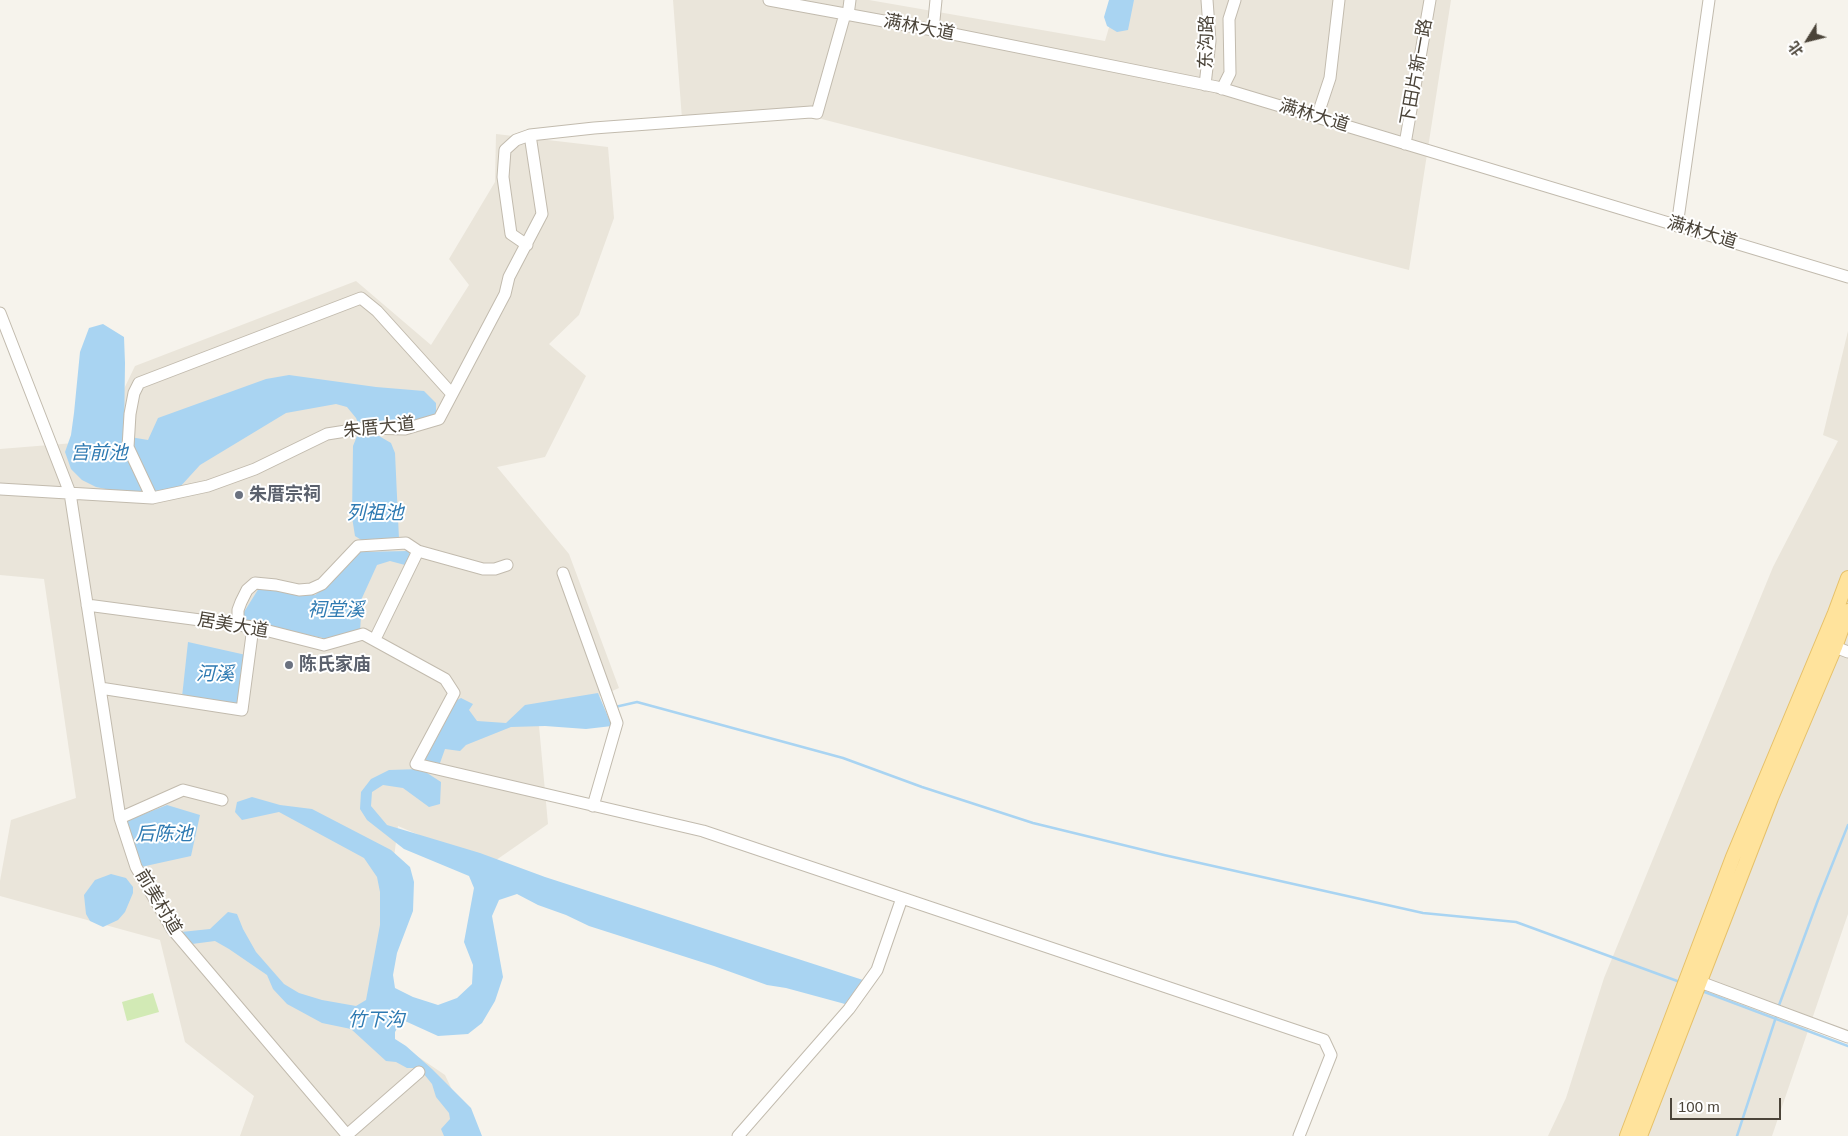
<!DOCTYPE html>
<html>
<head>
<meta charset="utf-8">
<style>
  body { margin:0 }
  #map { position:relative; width:1848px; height:1136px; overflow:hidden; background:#f6f3ec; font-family:Helvetica,"Noto Sans SC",sans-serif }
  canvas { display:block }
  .north { position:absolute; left:1783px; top:15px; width:50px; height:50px; -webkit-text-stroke:4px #fff; paint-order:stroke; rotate:234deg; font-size:14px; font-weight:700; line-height:20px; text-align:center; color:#4b4439 }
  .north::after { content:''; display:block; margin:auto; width:18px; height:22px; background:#4b4439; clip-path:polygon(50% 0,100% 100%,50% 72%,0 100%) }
  .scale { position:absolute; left:1670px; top:1098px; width:111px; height:22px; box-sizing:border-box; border:2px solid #4b4439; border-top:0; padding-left:6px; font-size:15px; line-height:18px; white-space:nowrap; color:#4b4439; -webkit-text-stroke:4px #fff; paint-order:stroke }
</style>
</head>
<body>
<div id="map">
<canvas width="1848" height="1136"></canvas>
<div class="north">北</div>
<div class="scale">100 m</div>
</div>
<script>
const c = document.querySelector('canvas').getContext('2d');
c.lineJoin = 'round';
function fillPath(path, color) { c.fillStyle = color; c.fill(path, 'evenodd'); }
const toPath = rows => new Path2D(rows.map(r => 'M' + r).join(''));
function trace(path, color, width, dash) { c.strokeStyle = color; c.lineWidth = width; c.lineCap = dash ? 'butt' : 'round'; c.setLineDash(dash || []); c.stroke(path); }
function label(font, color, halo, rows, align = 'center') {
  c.font = font + ' Helvetica,"Noto Sans SC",sans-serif'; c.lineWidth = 4; c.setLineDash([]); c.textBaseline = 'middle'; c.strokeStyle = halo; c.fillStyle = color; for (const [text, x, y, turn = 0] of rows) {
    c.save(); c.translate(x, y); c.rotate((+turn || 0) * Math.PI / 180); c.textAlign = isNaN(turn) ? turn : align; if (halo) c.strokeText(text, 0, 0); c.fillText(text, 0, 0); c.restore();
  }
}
const residential = toPath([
  [673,0,869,0,1105,41,1117,0,1451,0,1409,270,810,116,682,119],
  [496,134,608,147,614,218,579,315,549,344,586,376,545,457,497,467,569,554,619,688,589,701,538,715,548,824,489,865,398,826,377,991,386,1035,445,1075,474,1136,240,1136,254,1096,185,1042,160,940,0,896,0,881,11,820,76,798,44,579,0,575,0,449,99,441,135,366,356,281,431,345,469,285,449,259,495,182],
  [1848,331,1848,914,1772,1136,1548,1136,1566,1098,1604,978,1773,567,1838,441,1823,435]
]);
const green = toPath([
  [153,993,159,1012,127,1021,122,1002]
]);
const water = toPath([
  [1109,0,1134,0,1128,30,1117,32,1107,26,1104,17],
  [103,324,124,337,125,363,124,436,148,440,158,418,266,379,289,375,376,387,424,391,436,403,436,415,405,426,359,425,356,418,347,407,336,404,286,413,200,465,179,488,130,494,96,487,82,480,71,469,65,452,71,435,74,413,80,352,89,328],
  [357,436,379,436,391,443,395,453,399,539,363,541,355,536,352,517,353,446],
  [409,551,410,556,405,565,390,561,377,565,362,598,360,632,335,638,323,638,246,622,244,617,244,612,259,588,315,595,327,586,360,552],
  [188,642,246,655,239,707,182,697],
  [598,693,612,726,586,729,545,726,511,727,466,745,460,751,445,749,440,763,426,762,426,758,457,700,461,698,473,704,469,710,477,721,506,723,525,705],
  [421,769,441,782,440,804,429,807,403,788,383,785,372,792,371,806,387,825,480,853,545,877,863,980,845,1004,786,988,767,985,714,966,589,926,566,915,538,905,517,894,499,900,492,916,503,977,495,1001,482,1023,468,1034,438,1036,405,1021,399,1025,395,1032,395,1039,406,1046,432,1069,471,1108,482,1136,444,1136,441,1129,450,1119,449,1113,436,1097,432,1084,419,1068,407,1068,396,1062,386,1061,351,1029,322,1023,287,1004,273,989,267,975,229,949,215,941,192,944,181,932,210,929,228,912,237,914,243,929,256,952,284,984,299,993,322,1000,356,1006,366,1000,380,925,380,892,377,877,364,858,279,812,242,820,235,812,237,802,252,797,280,805,312,809,391,850,410,867,414,882,413,911,397,953,393,975,395,988,413,997,438,1005,457,998,472,984,473,965,464,942,474,888,469,876,404,849,367,820,360,809,361,792,371,779,389,770],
  [167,805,200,815,191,856,141,867,126,821],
  [111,874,126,878,133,887,133,893,125,912,118,920,103,927,90,921,86,914,84,895,95,880]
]);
const stream = toPath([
  [615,707,637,702,843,758,922,787,1033,823,1164,855,1423,913,1516,922,1680,982],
  [1702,991,1848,1046],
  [1778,1008,1818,900,1848,825],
  [1737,1136,1777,1014]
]);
const minor = toPath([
  [769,0,933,30,1217,87,1848,277],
  [848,15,850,0],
  [933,30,936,0],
  [1205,85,1210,41,1207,0],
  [1222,89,1230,73,1229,19,1235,0],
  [1317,117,1330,78,1339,0],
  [1405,144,1430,0],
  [1677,226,1709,0],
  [527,245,511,234,503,177,505,150,516,140,530,135],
  [0,313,70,493,120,818,136,867,172,929,348,1136],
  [0,489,152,498,208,486,255,469,327,434,365,428,405,429,439,419,505,294,509,277,542,214,530,135,594,128,811,112,817,113,845,14],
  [152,498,128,447,130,414,134,393,139,383,361,298,377,311,452,394],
  [418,551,483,569,495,569,507,565],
  [563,573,617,723,593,806],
  [87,605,253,627,324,645,363,634,445,679,454,693,416,764,703,831,1324,1040,1331,1055,1299,1136],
  [238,624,238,610,241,602,247,590,255,583,276,585,299,590,311,589,322,584,358,546,406,543,418,551,375,639],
  [1835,647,1848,652],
  [100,688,242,710,253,627],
  [120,818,183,790,222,800],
  [1700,982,1848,1037],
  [347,1135,419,1072],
  [738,1136,849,1009,877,970,902,898]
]);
const major = toPath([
  [1627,1136,1733,857,1835,613,1848,578],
  [1640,1136,1771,798,1835,647,1848,611]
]);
const markers = [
  [239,495,5,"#6b7280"],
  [289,665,5,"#6b7280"]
];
const streetNames = [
  ["满林大道",919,28,11],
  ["东沟路",1207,42,-89],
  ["下田片新一路",1417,72,-80],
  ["满林大道",1314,116,17],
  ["满林大道",1702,233,17],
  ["朱厝大道",379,428,-6],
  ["居美大道",233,626,10],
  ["前美村道",158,902,59]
];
const worshipNames = [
  ["朱厝宗祠",249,495],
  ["陈氏家庙",299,665]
];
const waterNames = [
  ["宫前池",99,454],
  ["列祖池",375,514],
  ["祠堂溪",336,611],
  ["河溪",215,675],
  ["后陈池",164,835],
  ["竹下沟",376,1021]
];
fillPath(residential, '#eae5da');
fillPath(green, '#d2eab5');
fillPath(water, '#a9d4f2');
trace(stream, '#a9d4f2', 2.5);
trace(minor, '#c2bbae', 13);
trace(major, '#e6c16a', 16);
trace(minor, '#fff', 11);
trace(major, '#ffe39c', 14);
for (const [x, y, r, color] of markers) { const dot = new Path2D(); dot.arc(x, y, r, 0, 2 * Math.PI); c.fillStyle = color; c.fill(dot); trace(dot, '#fff', 2); }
label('18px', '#4b4439', '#fff', streetNames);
label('bold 18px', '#5b616d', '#fff', worshipNames, 'left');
label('italic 19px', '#2e7ab2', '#fff', waterNames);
</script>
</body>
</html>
